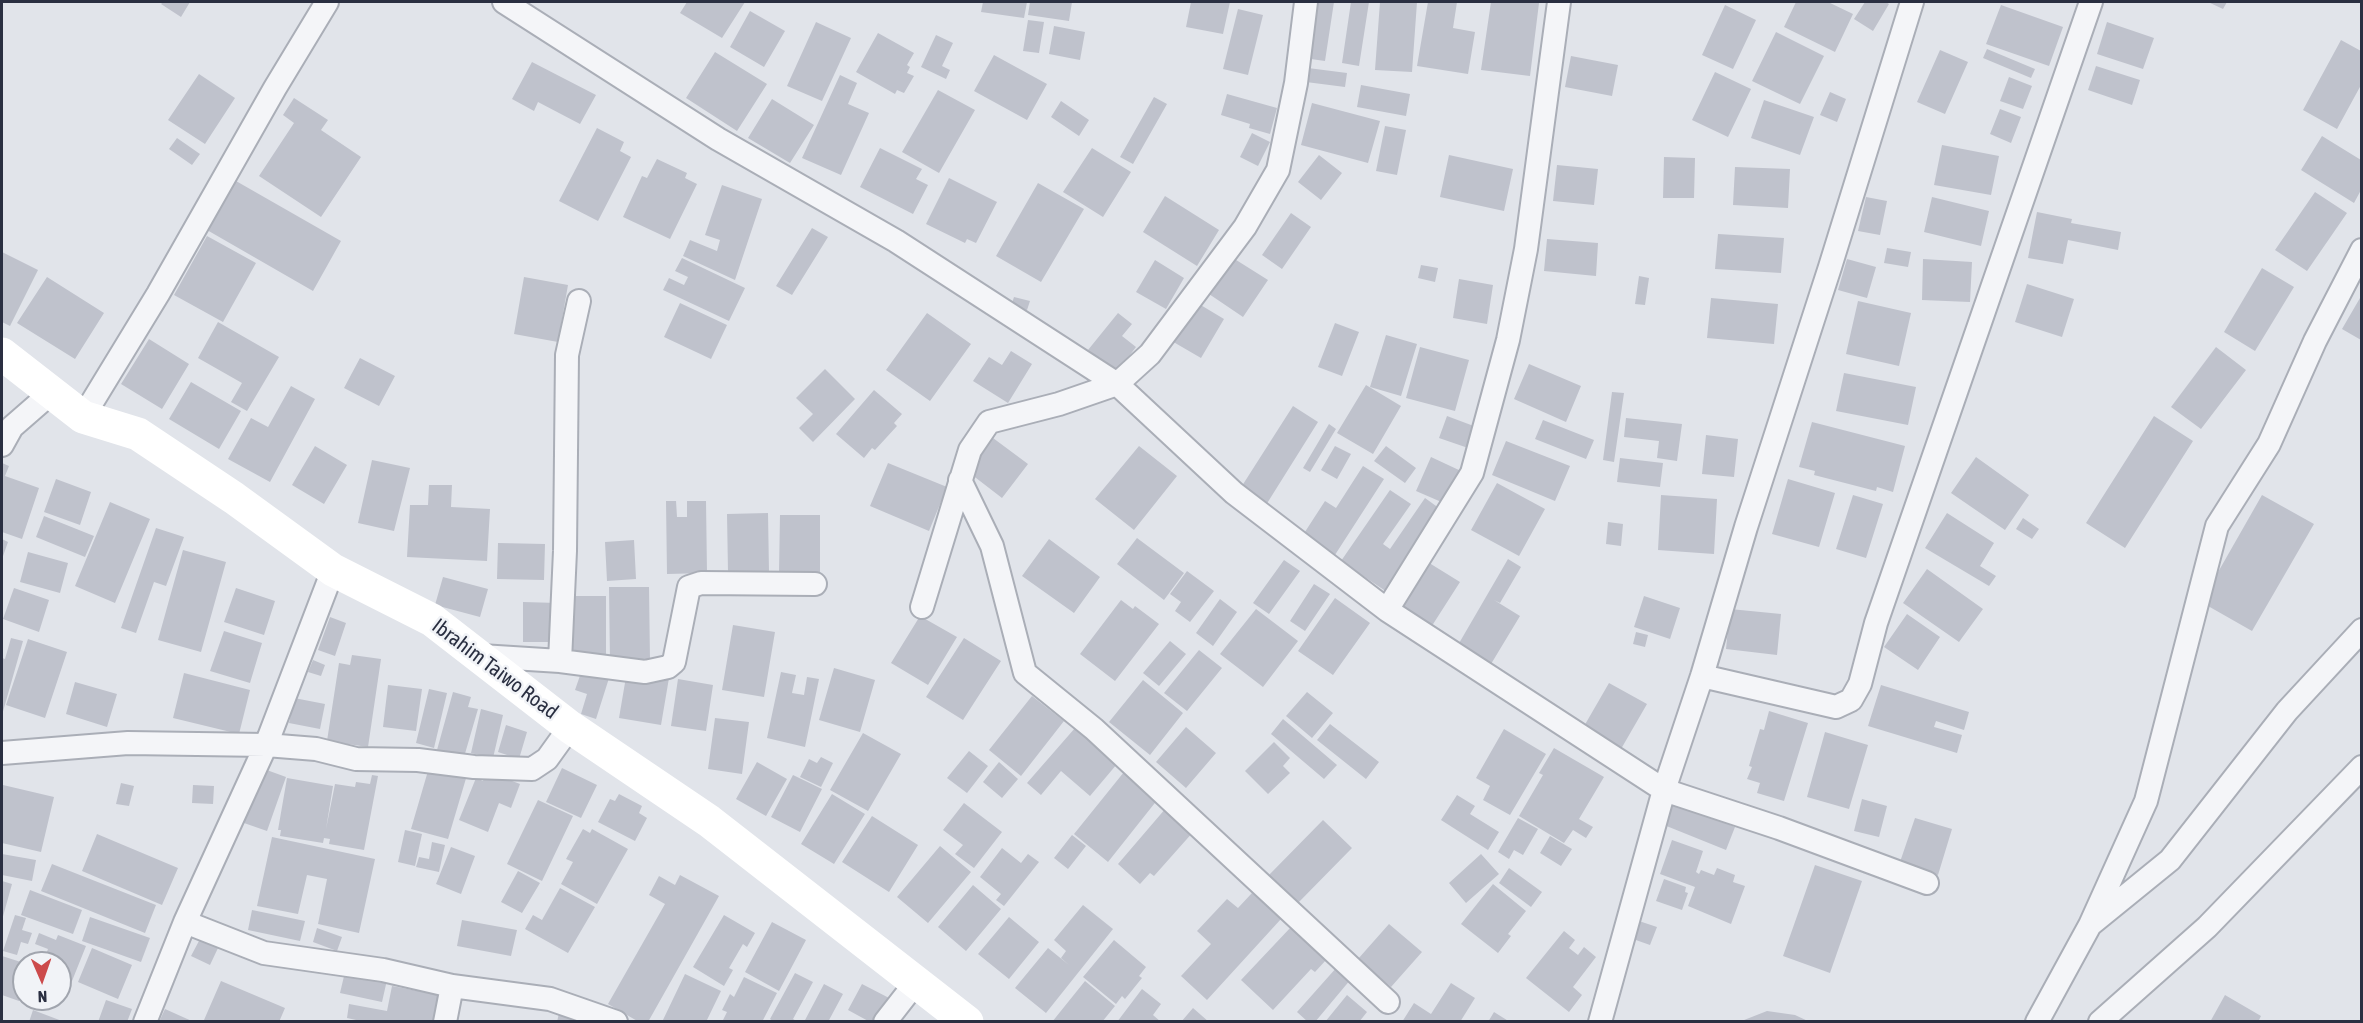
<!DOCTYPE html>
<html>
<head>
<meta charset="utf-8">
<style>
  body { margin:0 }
  #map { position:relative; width:2363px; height:1023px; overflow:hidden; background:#e1e4ea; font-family:"Asap Condensed",sans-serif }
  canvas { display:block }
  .frame { position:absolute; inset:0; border:3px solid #2a2f41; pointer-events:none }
  .north { position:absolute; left:12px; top:951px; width:60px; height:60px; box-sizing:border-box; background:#f1f3f7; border:2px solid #a1a5ae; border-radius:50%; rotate:178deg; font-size:16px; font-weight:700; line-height:24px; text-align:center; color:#2a2f41 }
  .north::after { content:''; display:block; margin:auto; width:21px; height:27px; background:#cc4a4b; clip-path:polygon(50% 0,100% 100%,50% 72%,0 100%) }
</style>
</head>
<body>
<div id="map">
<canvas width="2363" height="1023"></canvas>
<div class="frame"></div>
<div class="north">N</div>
</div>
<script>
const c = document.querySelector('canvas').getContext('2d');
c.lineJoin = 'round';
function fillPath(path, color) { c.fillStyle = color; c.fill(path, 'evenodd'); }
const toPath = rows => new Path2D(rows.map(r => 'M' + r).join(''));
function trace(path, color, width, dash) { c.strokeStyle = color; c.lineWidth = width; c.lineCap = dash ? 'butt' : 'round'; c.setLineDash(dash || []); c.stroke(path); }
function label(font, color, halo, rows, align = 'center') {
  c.font = font + ' "Asap Condensed",sans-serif'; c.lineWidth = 5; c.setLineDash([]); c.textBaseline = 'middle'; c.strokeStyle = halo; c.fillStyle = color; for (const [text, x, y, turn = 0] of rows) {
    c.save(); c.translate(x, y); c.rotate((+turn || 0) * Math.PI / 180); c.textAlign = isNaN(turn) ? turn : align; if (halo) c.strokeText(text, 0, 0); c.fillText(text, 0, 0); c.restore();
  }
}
const building = toPath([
  [163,2,190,2,181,17,161,4],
  [687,2,745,2,722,38,680,13],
  [983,2,1027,2,1024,18,981,12],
  [1030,2,1072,2,1069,21,1028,15],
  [1191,2,1230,2,1223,34,1186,27],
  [1313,2,1334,2,1325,61,1304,58],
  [1351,2,1369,2,1359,66,1342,63],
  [1380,2,1417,2,1412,72,1375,70],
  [1428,2,1457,2,1453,28,1475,32,1468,74,1417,66],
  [1491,2,1539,3,1530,76,1481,70],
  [1796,2,1828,2,1853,14,1835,52,1784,27],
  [1865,2,1886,2,1889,4,1873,31,1854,19],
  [2208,2,2227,2,2223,9],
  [1725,5,1756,20,1733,69,1702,55],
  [2001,5,2063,27,2049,66,1986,44],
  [1238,9,1263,15,1248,75,1223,69],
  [750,11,785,31,764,67,730,47],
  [1028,20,1044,22,1039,53,1023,51],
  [816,22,851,38,822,101,787,86],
  [2107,22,2154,38,2143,69,2097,54],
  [1054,26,1085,32,1080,60,1049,54],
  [1776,32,1824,56,1800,104,1752,81],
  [878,33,914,53,907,65,910,67,907,73,914,76,904,93,897,90,895,94,856,72],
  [936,35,953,43,942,66,950,70,946,79,921,67],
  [2341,40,2361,51,2361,85,2337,129,2303,110],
  [1987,49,2035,69,2031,78,1983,58],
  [1940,50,1968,62,1945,114,1917,102],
  [715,52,767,84,737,131,686,98],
  [994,55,1047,84,1027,120,974,91],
  [1571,56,1618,65,1612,96,1565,87],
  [532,62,596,95,580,124,538,102,534,111,512,99],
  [2096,66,2140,80,2132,105,2088,90],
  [1308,68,1347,73,1345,87,1306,82],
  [1715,72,1751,89,1728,137,1692,120],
  [199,74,235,98,205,144,168,120],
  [840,75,857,83,848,104,869,113,841,175,802,158],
  [2009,77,2032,86,2023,109,2000,101],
  [1361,85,1410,94,1406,116,1357,107],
  [938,90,975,110,939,173,902,152],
  [1830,92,1846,99,1837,122,1820,115],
  [1227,94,1277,108,1270,134,1249,128,1250,124,1221,115],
  [1154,97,1167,104,1133,164,1120,157],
  [294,98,328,120,321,130,361,157,321,217,259,176,294,123,283,115],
  [772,99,814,125,790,163,748,138],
  [1764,100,1814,117,1800,155,1751,138],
  [1061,101,1089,120,1079,136,1051,117],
  [1312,103,1380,121,1368,163,1301,145],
  [2000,109,2021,117,2011,143,1990,134],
  [1385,126,1406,130,1397,175,1376,171],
  [597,128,624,142,620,151,631,157,598,221,559,201],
  [1252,133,1270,142,1258,166,1240,157],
  [2322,136,2361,160,2361,190,2354,203,2301,170],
  [177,138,200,154,192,165,169,149],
  [1942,145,1999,156,1991,195,1934,185],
  [880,148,922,169,916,179,928,185,913,214,860,187],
  [1092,148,1131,172,1103,217,1063,192],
  [1319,155,1342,173,1321,200,1298,182],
  [1449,155,1513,169,1504,211,1440,197],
  [1664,157,1695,158,1694,198,1663,198],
  [657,159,687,173,685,178,697,184,670,239,623,217,642,176,647,178],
  [1557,165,1598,169,1594,205,1553,201],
  [1735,167,1790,169,1788,208,1733,205],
  [949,178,997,202,976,243,967,239,965,243,926,224],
  [236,181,341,241,313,291,207,230],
  [1038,183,1084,209,1041,282,996,256],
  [722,185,762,199,735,280,683,256,690,240,717,251,720,240,705,235],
  [2315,192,2347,213,2307,271,2275,250],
  [1165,196,1219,230,1197,266,1143,232],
  [1866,197,1887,201,1880,235,1858,231],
  [1932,197,1989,211,1981,246,1924,232],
  [2037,212,2072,219,2071,223,2121,232,2118,250,2068,240,2063,264,2028,258],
  [1291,213,1311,227,1282,269,1262,255],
  [812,228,828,237,792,295,776,286],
  [1718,234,1784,238,1781,273,1715,269],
  [207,236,256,263,223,322,174,295],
  [1547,239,1598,243,1596,276,1544,271],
  [1887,248,1911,252,1908,267,1884,263],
  [2,252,38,270,10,326,2,322],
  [682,258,745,288,729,321,663,290,669,278,684,285,688,277,675,271],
  [1233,258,1268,280,1243,317,1209,294],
  [1847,259,1876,267,1867,298,1838,290],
  [1923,259,1972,262,1970,302,1922,300],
  [1155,260,1184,278,1166,309,1136,292],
  [1421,265,1438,268,1435,282,1418,278],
  [2262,268,2294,287,2255,351,2224,332],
  [1639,276,1649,278,1645,305,1635,304],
  [47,277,104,313,75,359,17,323],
  [524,277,568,285,558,342,514,334],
  [1459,279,1493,285,1487,324,1453,318],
  [2027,284,2074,299,2062,337,2015,322],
  [1014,297,1030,301,1027,310,1011,306],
  [1711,298,1778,304,1774,344,1707,338],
  [2360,298,2361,299,2361,340,2342,329],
  [1194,301,1224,319,1201,358,1170,340],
  [1858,301,1911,313,1899,366,1846,354],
  [680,303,727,325,711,359,664,337],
  [927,313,971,344,930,401,886,370],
  [1118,313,1132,324,1122,336,1136,347,1117,372,1088,350],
  [218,322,279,357,247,411,231,402,242,383,198,358],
  [1335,323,1359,332,1342,376,1318,367],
  [1386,335,1417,344,1401,396,1370,387],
  [149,339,189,364,162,409,121,384],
  [1420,347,1469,360,1455,411,1406,398],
  [2216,347,2246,370,2201,429,2171,407],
  [1011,351,1032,364,1008,403,973,381,989,357,1002,365],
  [360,358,395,376,379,406,344,388],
  [1529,364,1581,386,1566,422,1514,399],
  [825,369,855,399,813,442,799,428,813,414,796,398],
  [1844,373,1916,387,1908,425,1836,411],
  [191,382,241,411,219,449,169,419],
  [1366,385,1401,406,1373,454,1337,433],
  [291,386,315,399,270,482,228,459,251,418,268,427],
  [874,390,902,414,894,423,897,426,875,450,872,448,864,458,836,434],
  [1612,392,1624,393,1614,462,1603,460],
  [1293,406,1318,422,1266,505,1240,489],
  [1447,416,1479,428,1471,449,1439,438],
  [2154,416,2193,441,2125,548,2086,523],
  [1626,418,1682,424,1677,461,1657,458,1659,441,1624,437],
  [1543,420,1594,440,1586,459,1535,439],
  [1812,422,1905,446,1893,492,1877,487,1876,491,1814,475,1815,471,1799,467],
  [1329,424,1336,429,1310,472,1303,468],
  [1706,435,1738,439,1734,477,1702,474],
  [993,438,1028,464,1002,498,967,471],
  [1506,441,1570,466,1555,501,1492,475],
  [315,446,347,465,324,504,292,485],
  [1139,446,1177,476,1134,530,1095,499],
  [1335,446,1351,454,1337,479,1321,470],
  [1386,446,1416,468,1405,483,1374,461],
  [1431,457,1461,471,1446,504,1416,491],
  [1976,457,2029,495,2005,530,1951,493],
  [1620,458,1663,463,1660,487,1617,482],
  [372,460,410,468,394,531,358,523],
  [2,463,9,466,5,476,39,488,22,539,2,532],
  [888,463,947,487,929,531,870,506],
  [1363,466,1384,479,1333,558,1301,538,1325,501,1336,508],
  [56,479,91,492,80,525,44,512],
  [1788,479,1835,493,1819,547,1772,534],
  [1497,483,1545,509,1519,556,1471,530],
  [429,485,452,485,451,507,490,509,487,561,407,557,410,505,428,505],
  [1390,490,1411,504,1383,544,1390,549,1425,498,1443,511,1387,592,1341,561],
  [1661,495,1717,499,1714,554,1658,550],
  [1853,495,1883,504,1866,558,1836,549],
  [2262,495,2314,524,2252,631,2201,602],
  [666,501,676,501,677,517,687,517,687,501,706,501,707,573,667,574],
  [110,502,150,519,115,603,75,586],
  [768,513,769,572,728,572,727,514],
  [1947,513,1994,543,1980,566,1996,576,1989,586,1925,548],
  [780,515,820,515,820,573,779,573],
  [44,516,94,536,85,557,36,537],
  [2023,518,2039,529,2032,539,2016,529],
  [1608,522,1623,524,1621,546,1606,544],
  [156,528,184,537,166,586,154,582,136,633,121,628],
  [1137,538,1184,573,1164,600,1117,564],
  [2,539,8,542,2,559],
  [1049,539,1100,577,1074,613,1022,576],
  [634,540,636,579,607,581,605,542],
  [498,543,545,544,544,580,497,579],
  [183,550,226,562,201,652,158,640],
  [28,552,68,563,60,593,20,582],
  [1508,559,1521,567,1500,603,1494,600,1520,616,1491,664,1458,645],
  [1284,560,1300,571,1269,614,1253,603],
  [1426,561,1460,582,1428,632,1394,611],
  [1927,569,1983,609,1959,642,1903,603],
  [1187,571,1214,591,1190,622,1175,611,1181,602,1170,594],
  [443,577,488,589,480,617,435,605],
  [1314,584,1330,594,1305,631,1290,621],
  [609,587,649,587,650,661,610,661],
  [14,588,49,600,39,632,3,619],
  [236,588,275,601,264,635,224,622],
  [569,596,606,596,606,658,568,658],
  [1644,596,1680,608,1670,639,1634,627],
  [1335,598,1370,623,1333,675,1298,651],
  [1220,599,1237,612,1213,646,1196,633],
  [1121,600,1133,609,1135,606,1159,624,1115,681,1080,654],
  [523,602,558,603,558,642,523,642],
  [1256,609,1298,641,1263,687,1220,654],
  [1730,609,1781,614,1777,655,1726,649],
  [1907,614,1940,637,1918,670,1884,647],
  [920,616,957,637,928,685,891,663],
  [330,617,346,623,335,656,318,650],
  [733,625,775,632,764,697,722,690],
  [224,631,262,643,250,683,210,671],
  [1636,632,1648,635,1645,647,1633,644],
  [11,638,23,641,2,715,2,658,5,659],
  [964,638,1001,661,963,720,926,697],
  [28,639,67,652,45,718,6,705],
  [1170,641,1186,654,1159,686,1143,673],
  [1199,650,1222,668,1187,711,1164,693],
  [352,655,381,659,368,747,327,741,339,663,350,665],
  [313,660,325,665,321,676,308,672],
  [583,667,610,675,596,719,581,714,587,694,575,690],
  [834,668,875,680,860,732,819,720],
  [627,671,669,678,661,725,619,718],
  [781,672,796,675,792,693,804,695,807,677,819,679,805,747,767,738],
  [184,673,250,690,239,734,173,718],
  [678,679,713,685,706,731,671,726],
  [1143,680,1183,713,1150,755,1109,722],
  [75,682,117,694,107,727,66,714],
  [1609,683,1647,704,1621,749,1583,728],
  [388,685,422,689,416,731,383,727],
  [1881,685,1969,712,1964,730,1936,721,1934,727,1962,735,1957,753,1868,726],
  [429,689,447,693,434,748,416,743],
  [453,692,471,697,468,707,478,709,464,757,437,750],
  [1307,692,1333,713,1312,738,1286,716],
  [1032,696,1064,721,1021,776,989,750],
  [294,698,325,704,320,729,289,723],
  [481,709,503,715,493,758,471,753],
  [1769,711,1808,723,1784,801,1757,793,1760,783,1747,779,1752,767,1749,766,1760,729,1764,730],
  [715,718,749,722,742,774,708,769],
  [1283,719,1337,765,1324,779,1271,734],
  [1330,724,1379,762,1366,779,1317,740],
  [506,725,527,732,519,759,498,752],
  [1186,727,1216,753,1186,788,1156,762],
  [1075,728,1117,764,1090,796,1061,771,1041,795,1027,783],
  [1504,729,1546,754,1510,815,1483,800,1490,786,1476,778],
  [1825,732,1868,745,1849,809,1807,797],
  [863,733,901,754,868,811,830,790],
  [1274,742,1290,758,1283,766,1290,773,1268,794,1245,771],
  [1554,748,1604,777,1579,819,1593,827,1586,838,1573,830,1564,843,1519,816,1543,775,1539,773],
  [969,751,988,766,967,793,947,778],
  [821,757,833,763,821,787,800,777,809,759,817,763],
  [757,762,787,779,766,816,736,799],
  [999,762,1018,779,1002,798,983,782],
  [430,764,467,775,448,839,411,829],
  [562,768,597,785,581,818,546,802],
  [264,769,286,777,267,831,244,823],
  [486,771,520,784,511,808,499,803,488,832,459,820,476,778,483,781],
  [1124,772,1158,799,1108,862,1074,834],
  [372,775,378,776,364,850,329,844,330,839,324,838,323,843,280,836,281,830,278,830,287,778,333,786,326,829,335,784,355,787,356,782,370,784],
  [793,775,822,789,800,832,771,817],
  [121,783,134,786,129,806,116,804],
  [3,785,54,797,41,852,2,843],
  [193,785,214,786,213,804,192,803],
  [619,794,642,806,639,813,647,818,635,841,598,822,610,799,615,801],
  [832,794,865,814,834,864,801,844],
  [1457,795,1475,806,1470,814,1499,832,1488,850,1441,820],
  [1862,799,1887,806,1879,837,1854,831],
  [538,800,573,816,542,881,507,864],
  [1674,802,1735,827,1726,850,1664,825],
  [964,803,1002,832,974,868,955,854,963,845,943,830],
  [1166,808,1194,831,1154,876,1150,873,1140,884,1118,864],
  [872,816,918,845,889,892,842,862],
  [1518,818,1538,829,1523,855,1514,850,1509,859,1498,852],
  [1915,818,1952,829,1938,875,1900,862],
  [1323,820,1352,848,1298,903,1269,875],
  [583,829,590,833,592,829,628,849,597,904,561,884,573,862,566,859],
  [405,830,422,834,415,866,398,862],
  [97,834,178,868,162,905,82,871],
  [1072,835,1086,846,1068,869,1054,858],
  [1550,836,1572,849,1561,866,1540,853],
  [272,837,375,859,359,933,318,924,327,879,307,875,298,914,257,906],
  [1672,840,1703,851,1696,872,1699,874,1701,870,1714,875,1717,868,1735,875,1733,882,1745,886,1731,924,1688,906,1695,887,1660,874],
  [432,842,445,845,439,872,416,867,419,857,429,859],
  [940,846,971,872,928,923,897,897],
  [451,847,475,856,461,894,436,884],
  [1002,848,1021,863,1028,854,1039,862,1004,906,996,900,1001,894,980,877],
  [2,854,36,860,32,881,2,875],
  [1481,854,1499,874,1466,903,1449,883],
  [52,864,156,905,145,933,41,891],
  [1815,865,1862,881,1830,973,1783,956],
  [1509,868,1542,892,1531,907,1499,883],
  [518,871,540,883,522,913,501,902],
  [680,875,719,896,648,1022,639,1022,608,1004,665,904,649,895,659,876,675,885],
  [1664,879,1686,887,1685,892,1688,893,1682,910,1656,901],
  [2,881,12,884,2,920],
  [1493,884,1526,911,1508,934,1511,936,1498,953,1461,924],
  [973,885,1001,909,966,951,938,927],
  [560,888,595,907,568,953,525,929,533,915,542,920],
  [30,890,82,910,73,934,21,915],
  [1252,893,1281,919,1207,1000,1181,976,1211,944,1197,931,1227,899,1238,908],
  [1083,905,1113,929,1046,1013,1015,988,1048,948,1069,965,1061,958,1066,951,1054,940],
  [252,910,305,921,300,941,248,930],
  [15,915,26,918,22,930,32,933,28,944,21,942,17,955,3,951],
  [724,915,755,933,747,947,743,944,729,968,733,970,724,986,693,967],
  [90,917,150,938,141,962,82,941],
  [1009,917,1039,942,1009,979,978,954],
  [462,920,517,930,511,956,457,946],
  [1639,921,1657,927,1650,945,1633,939],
  [772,922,806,940,779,991,745,972],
  [1389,924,1422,952,1391,987,1358,959],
  [1291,927,1326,960,1315,972,1311,969,1273,1010,1241,980],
  [317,928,342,937,337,951,313,942],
  [1564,931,1575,940,1569,948,1578,955,1584,947,1596,957,1573,987,1582,995,1569,1012,1526,978],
  [39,933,56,940,58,935,86,946,72,981,60,976,60,963,43,963,48,949,35,944],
  [200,939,218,948,210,965,191,956],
  [1114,940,1146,967,1139,976,1142,978,1125,999,1122,996,1116,1004,1083,977],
  [92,948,132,965,118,999,78,982],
  [2,956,24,963,24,985,19,1001,2,995],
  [1337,967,1351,979,1315,1022,1308,1022,1297,1012],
  [345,972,387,980,382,1002,340,993],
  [795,973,813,982,793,1019,798,1022,774,1022,770,1019],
  [685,974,721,991,706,1022,662,1022],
  [744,977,777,993,762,1022,722,1022,727,1012,722,1010,730,994,734,997],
  [221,981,285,1008,279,1022,204,1020],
  [1085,981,1115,1006,1102,1022,1052,1022],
  [1451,983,1475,998,1460,1022,1402,1022,1414,1003,1431,1014],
  [824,984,843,994,828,1022,804,1022],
  [862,984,891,999,879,1022,870,1022,848,1010],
  [392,986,439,995,434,1022,365,1022,347,1018,349,1004,387,1011],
  [1142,989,1161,1004,1153,1015,1161,1022,1117,1022],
  [1347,995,1367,1012,1359,1022,1325,1022],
  [2225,995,2261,1016,2258,1022,2210,1022],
  [106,1000,132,1009,127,1022,98,1022],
  [1193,1008,1209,1022,1181,1022],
  [165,1009,194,1022,159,1022],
  [33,1010,62,1021,62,1022,29,1022],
  [1767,1011,1795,1015,1810,1022,1739,1022],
  [1494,1012,1510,1022,1488,1022],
  [559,1013,590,1022,557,1022]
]);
const minor = toPath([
  [504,2,718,139,896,241,1117,384,1234,493,1387,610,1664,790,1779,828,1927,883],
  [83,417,158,294,275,88,327,2],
  [2,445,12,427,51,393],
  [960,480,992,546,1025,673,1094,729,1388,1002],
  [922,607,970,450,989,422,1059,404,1117,384,1150,354,1245,227,1278,170,1296,83,1306,2],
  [1387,610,1472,473,1508,340,1526,249,1559,2],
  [481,656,560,661,645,672,668,667,674,662,689,587,701,583,815,584],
  [560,661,565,551,567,355,579,301],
  [1702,676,1836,707,1851,700,1860,684,1876,623,2091,2],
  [2,753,128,743,266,745,316,749,356,759,418,760,474,767,532,769,547,759,570,727],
  [185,922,264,953,383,970,452,986,550,999,616,1022],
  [2090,925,2146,801,2217,526,2269,444,2315,341,2362,250],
  [145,1022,185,922,266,745,333,570],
  [445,1022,452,986],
  [885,1022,917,981],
  [1600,1022,1664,790,1702,676,1746,527,1830,267,1912,2],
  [2037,1022,2090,925,2170,860,2287,711,2362,630],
  [2100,1022,2207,927,2362,767]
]);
const secondary = toPath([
  [2,354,83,417,138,434,234,498,333,570,432,620,570,727,709,821,967,1022]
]);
const streetNames = [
  ["Ibrahim Taiwo Road",495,669,37]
];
fillPath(building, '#bfc2cc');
trace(minor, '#aaaeb7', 26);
trace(minor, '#f4f5f8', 22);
trace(secondary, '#fff', 33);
label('21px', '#2a2f41', '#f1f3f7', streetNames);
</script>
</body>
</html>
